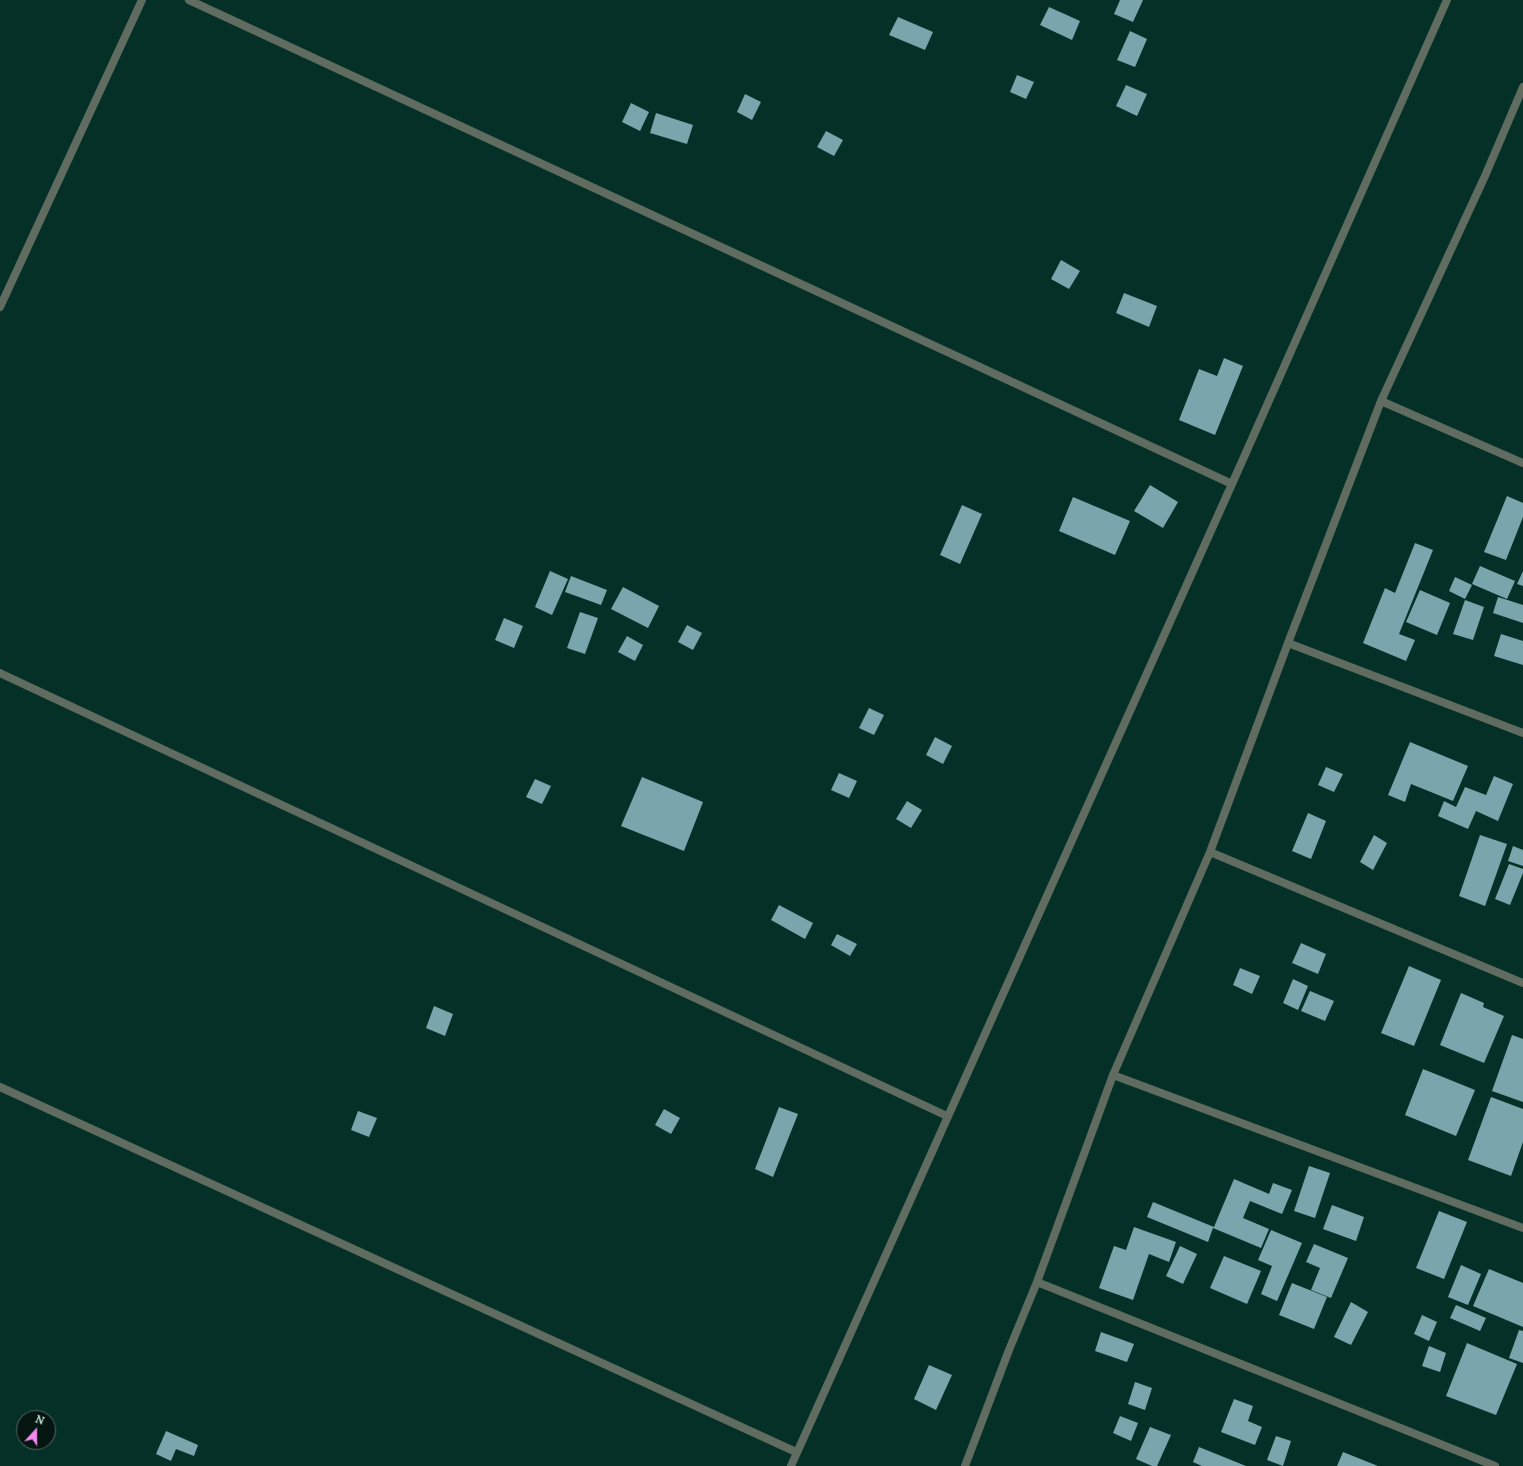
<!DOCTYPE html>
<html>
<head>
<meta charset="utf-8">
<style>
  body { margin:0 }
  #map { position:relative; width:1523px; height:1466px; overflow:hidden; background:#043027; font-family:Lora,serif }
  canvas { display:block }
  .north { position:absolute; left:16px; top:1410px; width:40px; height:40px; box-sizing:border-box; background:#051511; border:1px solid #546661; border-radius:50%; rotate:21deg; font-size:11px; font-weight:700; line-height:16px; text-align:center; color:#cbe0da }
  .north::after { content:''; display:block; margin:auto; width:14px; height:18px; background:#f589ef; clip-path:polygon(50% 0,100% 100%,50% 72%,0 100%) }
</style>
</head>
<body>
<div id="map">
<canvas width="1523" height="1466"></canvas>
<div class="north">N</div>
</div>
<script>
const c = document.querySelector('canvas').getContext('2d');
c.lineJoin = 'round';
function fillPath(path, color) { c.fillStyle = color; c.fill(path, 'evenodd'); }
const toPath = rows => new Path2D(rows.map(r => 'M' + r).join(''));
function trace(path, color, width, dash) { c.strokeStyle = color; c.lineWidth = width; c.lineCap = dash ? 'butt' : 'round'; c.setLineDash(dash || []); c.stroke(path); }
const building = toPath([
  [1120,0,1143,0,1133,22,1114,14],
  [1049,7,1080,21,1072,40,1040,25],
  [898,17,933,32,925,50,889,35],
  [1130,31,1147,39,1135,67,1117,60],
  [1017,75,1034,82,1026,99,1010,92],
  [1126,85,1147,94,1137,116,1116,106],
  [745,94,761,102,752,120,737,112],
  [631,103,649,112,640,131,622,122],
  [656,113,693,125,687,144,650,133],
  [826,131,843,140,834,156,817,147],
  [1061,260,1080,271,1069,289,1051,279],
  [1124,293,1157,306,1149,327,1116,313],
  [1224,358,1243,366,1215,435,1179,420,1199,369,1217,376],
  [1150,485,1178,502,1163,528,1134,511],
  [1507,496,1523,503,1523,517,1506,560,1484,552],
  [1073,497,1130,521,1115,555,1059,531],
  [962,505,982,514,960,564,940,555],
  [1415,543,1433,550,1399,634,1415,640,1406,661,1363,643,1385,588,1395,593],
  [1480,566,1515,581,1507,599,1472,584],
  [550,571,568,579,552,615,535,607],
  [1523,571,1523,586,1517,584],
  [571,576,607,590,601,605,565,592],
  [1455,577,1472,585,1465,599,1449,591],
  [623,587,659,606,648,628,611,609],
  [1420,590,1450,603,1437,635,1406,622],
  [1498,597,1523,605,1523,623,1493,613],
  [1465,600,1484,607,1473,640,1453,634],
  [580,612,598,618,585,654,567,648],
  [504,618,523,626,514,648,495,640],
  [687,625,702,633,693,650,678,642],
  [1501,634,1523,641,1523,665,1494,656],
  [627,636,643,645,635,661,618,652],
  [869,708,884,715,874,735,859,728],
  [935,737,952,746,943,764,926,755],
  [1410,742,1468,766,1453,801,1411,784,1405,802,1388,795],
  [1326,767,1343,774,1334,792,1318,785],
  [839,773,857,781,849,798,831,790],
  [1494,776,1513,784,1498,821,1476,811,1468,829,1438,816,1444,801,1456,807,1465,787,1486,795],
  [642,777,703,802,684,851,621,826],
  [535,779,551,786,542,804,526,797],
  [907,801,922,810,911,828,896,819],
  [1308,813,1326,821,1311,859,1292,851],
  [1374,835,1387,843,1373,870,1360,862],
  [1480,835,1507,844,1485,906,1459,896],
  [1513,846,1523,850,1523,866,1508,861],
  [1509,864,1523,869,1523,873,1510,905,1495,899],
  [779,905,813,923,805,939,771,920],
  [837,934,857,944,850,956,831,945],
  [1301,943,1326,954,1318,974,1292,963],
  [1409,966,1441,980,1414,1046,1381,1033],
  [1240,968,1260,976,1252,994,1233,985],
  [1293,979,1308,986,1298,1010,1283,1003],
  [1310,991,1334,1001,1325,1021,1301,1011],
  [1461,993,1484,1003,1483,1007,1504,1016,1484,1063,1440,1045],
  [434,1006,453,1014,445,1036,426,1028],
  [1512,1035,1523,1039,1523,1102,1492,1091],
  [1423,1069,1475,1090,1456,1136,1405,1115],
  [1491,1097,1523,1109,1523,1142,1511,1176,1468,1160],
  [779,1107,798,1114,773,1177,755,1169],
  [664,1109,680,1118,671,1134,655,1125],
  [358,1111,377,1118,369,1137,351,1130],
  [1309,1166,1330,1173,1315,1218,1294,1211],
  [1234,1179,1269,1194,1273,1183,1292,1190,1282,1214,1250,1201,1243,1218,1269,1229,1261,1248,1213,1228,1208,1242,1147,1217,1153,1202,1214,1227],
  [1332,1205,1364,1217,1356,1241,1323,1229],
  [1439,1211,1467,1222,1444,1279,1416,1268],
  [1134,1227,1176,1242,1169,1262,1149,1254,1133,1300,1099,1288,1114,1246,1126,1250],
  [1271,1230,1302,1243,1277,1301,1261,1294,1272,1266,1258,1260],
  [1314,1244,1348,1258,1331,1298,1311,1290,1320,1268,1306,1262],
  [1180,1246,1197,1254,1183,1284,1166,1276],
  [1224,1256,1261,1271,1247,1304,1210,1288],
  [1461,1265,1481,1274,1468,1305,1448,1297],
  [1489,1269,1523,1283,1523,1327,1473,1306],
  [1292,1283,1327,1297,1314,1329,1279,1315],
  [1351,1302,1368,1312,1351,1345,1334,1337],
  [1456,1305,1486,1318,1480,1331,1450,1318],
  [1422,1315,1437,1322,1429,1341,1414,1334],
  [1519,1330,1523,1331,1523,1363,1509,1358],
  [1101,1332,1134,1344,1127,1362,1095,1351],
  [1467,1343,1517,1364,1496,1415,1446,1396],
  [1429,1346,1446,1353,1440,1372,1422,1366],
  [929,1365,952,1375,936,1410,914,1399],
  [1135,1382,1152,1388,1145,1410,1128,1404],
  [1234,1399,1253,1406,1248,1421,1262,1427,1255,1445,1221,1432],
  [1120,1416,1138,1423,1131,1441,1113,1433],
  [1150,1427,1171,1435,1157,1466,1152,1466,1136,1459],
  [166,1431,198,1445,194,1456,176,1449,171,1461,156,1454],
  [1276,1436,1291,1441,1283,1466,1267,1460],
  [1199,1447,1246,1466,1202,1466,1193,1462],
  [1343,1452,1378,1466,1337,1466]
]);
const street = toPath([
  [189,0,1232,484],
  [0,307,142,0],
  [1381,401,1523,463],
  [1288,643,1523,733],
  [0,673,947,1116],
  [1210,852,1523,983],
  [1113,1075,1523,1228],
  [0,1087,796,1452],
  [1037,1282,1495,1466],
  [791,1466,1232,484,1447,0],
  [965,1466,1009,1350,1037,1282,1113,1075,1210,852,1288,643,1381,401,1485,176,1523,87]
]);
fillPath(building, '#79a6ac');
trace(street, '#606c60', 8);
</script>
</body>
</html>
